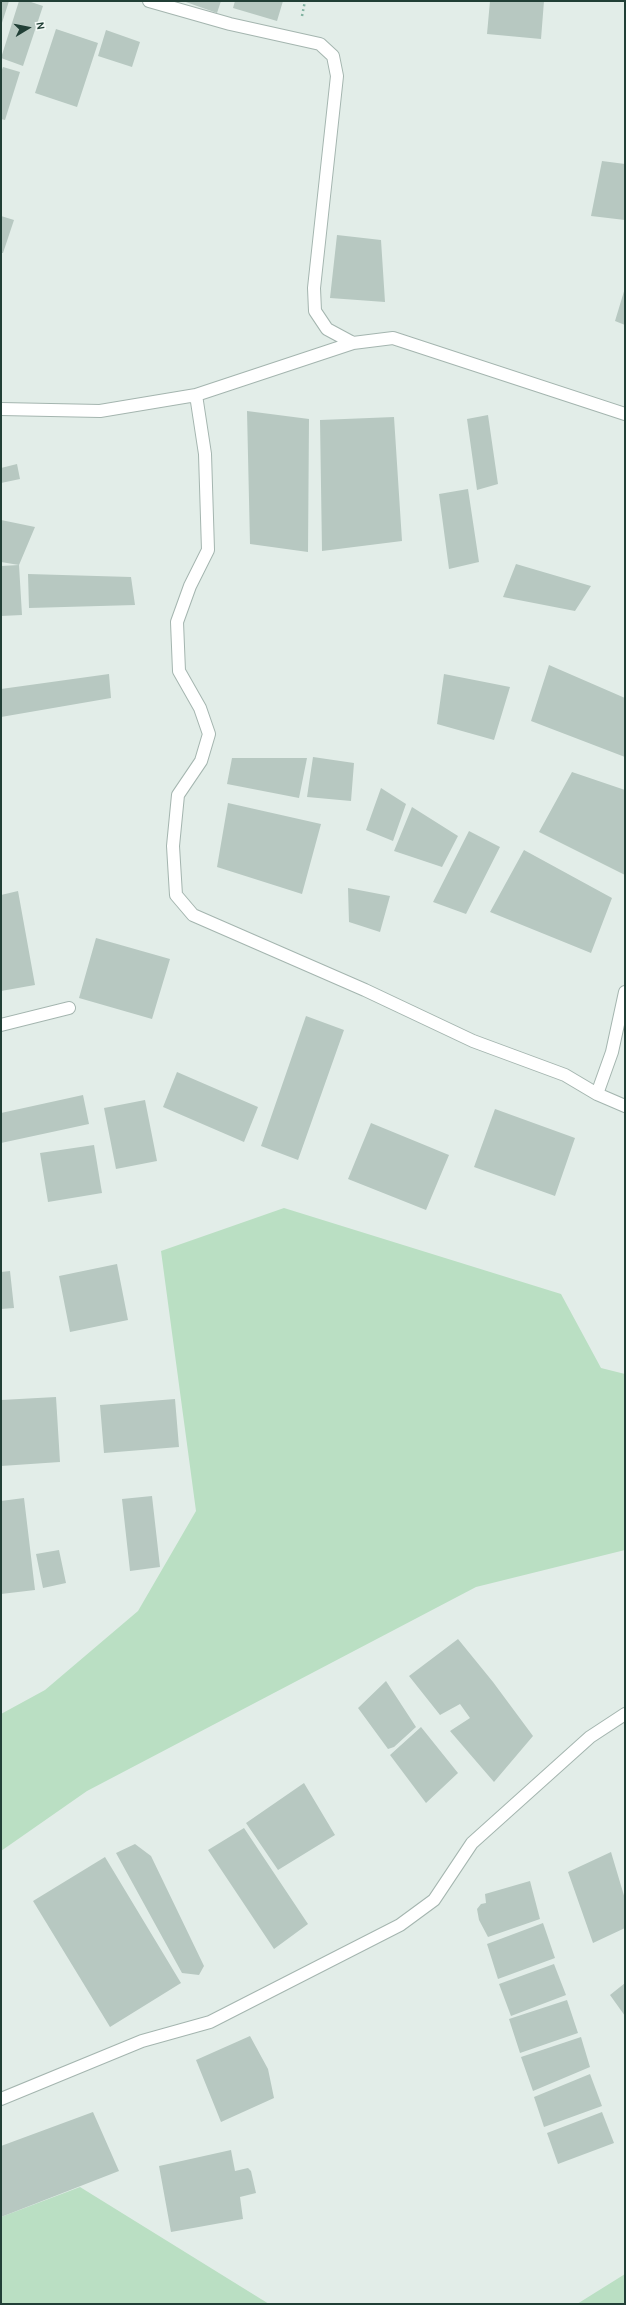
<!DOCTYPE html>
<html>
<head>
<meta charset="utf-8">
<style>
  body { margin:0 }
  #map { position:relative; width:626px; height:2305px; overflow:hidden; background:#e2ede8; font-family:Karla,sans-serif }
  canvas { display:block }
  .frame { position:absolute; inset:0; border:2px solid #213f36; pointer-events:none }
  .north { position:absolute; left:8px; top:8px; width:40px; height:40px; -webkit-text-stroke:3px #f3f9f6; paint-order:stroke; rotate:80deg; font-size:11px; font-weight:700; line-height:16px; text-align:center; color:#213f36 }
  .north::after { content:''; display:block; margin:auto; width:14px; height:18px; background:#213f36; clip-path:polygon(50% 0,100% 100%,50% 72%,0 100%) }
</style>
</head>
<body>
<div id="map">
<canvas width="626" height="2305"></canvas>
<div class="frame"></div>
<div class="north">N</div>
</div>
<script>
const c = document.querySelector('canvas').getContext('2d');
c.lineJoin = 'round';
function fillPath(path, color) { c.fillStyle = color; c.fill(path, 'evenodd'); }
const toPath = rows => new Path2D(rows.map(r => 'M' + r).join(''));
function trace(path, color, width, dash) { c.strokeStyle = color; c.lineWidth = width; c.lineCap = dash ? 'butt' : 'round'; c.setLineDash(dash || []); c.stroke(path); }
const green = toPath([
  [284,1208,561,1294,601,1368,625,1374,625,1550,476,1587,87,1791,1,1851,1,1714,45,1690,138,1611,196,1511,161,1251],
  [80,2187,269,2304,1,2304,1,2217],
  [625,2274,625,2304,577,2304]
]);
const building = toPath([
  [1,1,9,1,1,26],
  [19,1,28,1,43,6,23,66,1,58],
  [183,1,221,1,217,13],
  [235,1,283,1,277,21,233,8],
  [490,1,544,1,541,39,487,34],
  [56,29,98,43,77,107,35,93],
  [106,30,140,42,132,67,98,56],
  [3,67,20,72,5,120,1,119,1,72],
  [602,161,625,164,625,220,591,216],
  [1,216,14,220,3,253,1,253],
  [337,235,381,240,385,302,330,298],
  [625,288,625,325,615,321],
  [247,411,309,419,308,552,250,544],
  [488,415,498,484,477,490,467,419],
  [394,417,402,541,322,551,320,420],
  [17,464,20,479,1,483,1,468],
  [468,489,479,562,449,569,439,494],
  [1,520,35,527,19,565,1,562],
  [516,564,591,586,575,611,503,597],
  [19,565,22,615,1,616,1,566],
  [28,574,131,577,135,605,29,608],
  [549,665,625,698,625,757,531,721],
  [109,674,111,698,1,717,1,689],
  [444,674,510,687,494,740,437,724],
  [313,757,354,763,351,801,307,797],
  [232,758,307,758,299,798,227,784],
  [572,772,625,790,625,875,539,832],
  [381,788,406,804,393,841,366,830],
  [228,803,321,824,302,894,217,867],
  [412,807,458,836,442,867,394,851],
  [469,831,500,847,466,914,433,902],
  [524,850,612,898,591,953,490,912],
  [348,888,390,896,380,932,349,922],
  [18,891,35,985,1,991,1,895],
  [96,938,170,959,152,1019,79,998],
  [306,1016,344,1030,298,1160,261,1146],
  [177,1072,258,1107,244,1142,163,1107],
  [83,1095,89,1124,1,1143,1,1113],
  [145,1100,157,1161,116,1169,104,1108],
  [495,1109,575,1138,555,1196,474,1167],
  [371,1123,449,1155,426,1210,348,1179],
  [94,1145,102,1193,48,1202,40,1153],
  [117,1264,128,1320,70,1332,59,1276],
  [10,1271,14,1308,1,1309,1,1272],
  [56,1397,60,1462,1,1466,1,1400],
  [175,1399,179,1447,104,1453,100,1405],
  [152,1496,160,1567,130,1571,122,1499],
  [24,1498,35,1590,1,1594,1,1501],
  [59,1550,66,1583,43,1588,36,1554],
  [458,1639,493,1682,533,1736,494,1782,450,1731,470,1718,460,1704,440,1715,409,1676],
  [386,1681,416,1727,394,1747,388,1749,358,1708],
  [421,1727,458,1773,426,1803,390,1755],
  [304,1783,335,1835,278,1870,246,1823],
  [244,1828,308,1924,274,1949,208,1850],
  [135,1844,151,1856,204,1966,199,1975,182,1973,116,1853],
  [611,1852,625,1899,625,1928,593,1943,568,1872],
  [105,1857,181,1983,110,2027,33,1901],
  [530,1881,540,1919,488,1937,479,1920,477,1909,481,1904,486,1903,485,1894],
  [543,1923,555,1958,498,1979,487,1944],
  [554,1964,566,1995,511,2016,499,1984],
  [625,1983,625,2016,610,1995],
  [567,2000,578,2033,520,2053,509,2019],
  [250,2036,268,2069,274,2098,221,2122,196,2060],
  [581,2037,590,2067,533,2091,521,2057],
  [590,2074,602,2106,544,2127,534,2097],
  [93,2112,119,2171,1,2217,1,2146],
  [602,2112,614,2143,558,2164,547,2133],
  [231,2150,235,2171,248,2168,251,2171,256,2193,240,2197,243,2219,171,2232,159,2166]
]);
const path = toPath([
  [302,16,305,1]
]);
const minor = toPath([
  [149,1,230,24,320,44,333,56,337,76,314,288,315,311,327,329,353,343],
  [196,395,205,454,208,550,190,586,177,622,179,671,200,708,209,734,201,761,178,795,173,846,176,895,193,915,365,990,473,1041,565,1075,597,1094,625,1106],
  [1,409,100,411,196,395,353,343,393,338,625,414],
  [1,1025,69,1008],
  [597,1094,612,1052,625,992],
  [1,2099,142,2041,210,2022,400,1925,434,1900,472,1843,590,1737,625,1714]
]);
fillPath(green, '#badfc3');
fillPath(building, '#b7c8c1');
trace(minor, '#a4b5af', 14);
trace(path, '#81b2a1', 2.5, [2, 3]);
trace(minor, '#fff', 12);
</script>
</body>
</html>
